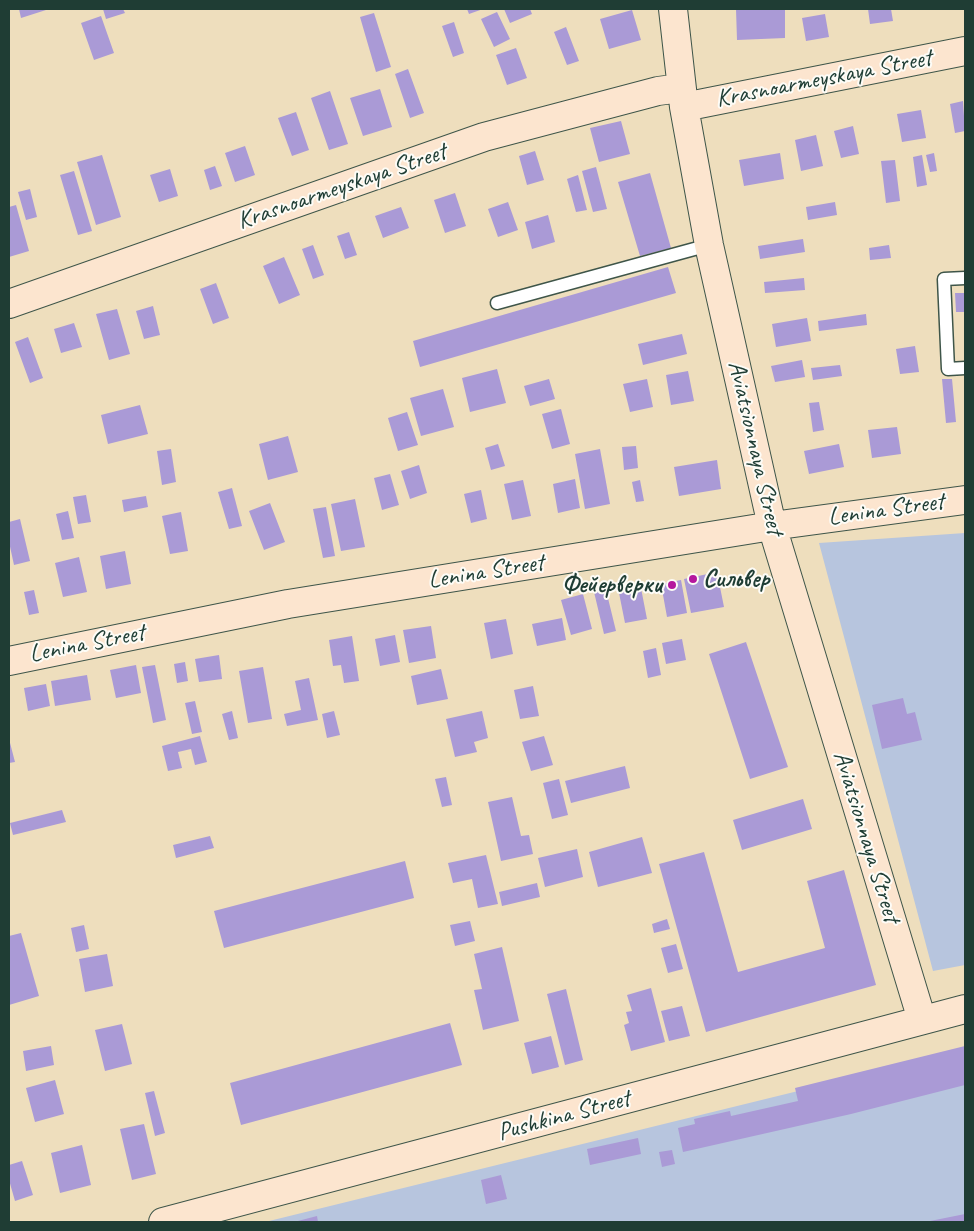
<!DOCTYPE html>
<meta charset="utf-8">
<style>
body{margin:0}
#map{position:relative;width:974px;height:1231px;overflow:hidden;background:#eedebd;font-family:Caveat,sans-serif}
canvas{display:block}
.frame{position:absolute;inset:0;border:10px solid #1f3d34;pointer-events:none}
</style>
<div id="map">
<canvas width="974" height="1231"></canvas>
<div class="frame"></div>
</div>
<script>
const c = document.querySelector('canvas').getContext('2d');
c.lineJoin = 'round';
function fill(path, color) { c.fillStyle = color; c.fill(path, 'evenodd'); }
function trace(path, color, width, dash) { c.strokeStyle = color; c.lineWidth = width; c.lineCap = dash ? 'butt' : 'round'; c.setLineDash(dash || []); c.stroke(path); }
function drawText(font, color, halo, rows, align = 'center') {
  c.font = font + ' Caveat,sans-serif'; c.lineWidth = 4; c.setLineDash([]); c.textBaseline = 'middle'; c.strokeStyle = halo; c.fillStyle = color; for (const [text, x, y, turn = 0] of rows) {
    c.save(); c.translate(x, y); c.rotate((+turn || 0) * Math.PI / 180); c.textAlign = isNaN(turn) ? turn : align; if (halo) c.strokeText(text, 0, 0); c.fillText(text, 0, 0); c.restore();
  }
}
fill(new Path2D(`
 M965 533V965L933 971 819 543Z
 M965 1050V1222H265Z`), '#b7c5de');
fill(new Path2D(`
 M19 9H45L46 10 21 18Z
 M103 9H123L125 13 106 19Z
 M467 9H483L469 14Z
 M504 9H530L532 14 510 23Z
 M736 9H785V38L737 40Z
 M868 9H891L893 21 870 24Z
 M632 10 641 40 609 49 600 19Z
 M497 12 510 39 494 47 481 19Z
 M374 13 391 67 376 72 360 17Z
 M825 14 829 37 806 41 802 18Z
 M101 16 114 53 94 60 81 23Z
 M454 22 464 53 453 57 442 26Z
 M566 27 579 61 567 65 554 32Z
 M516 48 527 78 507 85 496 55Z
 M408 69 424 113 410 118 395 74Z
 M380 89 392 127 363 136 350 98Z
 M330 91 348 144 329 150 311 98Z
 M963 101 965 131 955 133 950 104Z
 M921 110 926 138 902 142 897 114Z
 M296 112 309 150 292 156 278 118Z
 M621 121 630 154 599 162 590 128Z
 M853 126 859 154 841 158 834 131Z
 M816 135 823 166 801 171 795 140Z
 M245 146 255 175 235 182 225 153Z
 M535 151 544 180 527 185 519 156Z
 M780 153 784 179 744 186 739 160Z
 M934 153 937 171 930 172 926 155Z
 M102 155 121 217 96 225 77 162Z
 M922 155 927 185 917 187 913 157Z
 M895 160 900 201 886 203 881 161Z
 M215 166 222 186 210 190 204 170Z
 M596 167 607 209 593 212 582 171Z
 M170 169 178 196 159 202 150 175Z
 M74 171 92 231 78 235 60 175Z
 M650 173 671 248 640 256 618 182Z
 M578 175 587 210 576 212 567 179Z
 M30 189 37 217 26 220 18 192Z
 M455 193 466 226 445 233 434 200Z
 M508 202 518 230 498 237 488 209Z
 M835 202 837 215 808 220 806 207Z
 M16 205 29 251 9 257V207Z
 M401 207 409 228 383 238 375 216Z
 M548 215 555 242 532 249 525 222Z
 M349 232 357 255 345 259 337 236Z
 M803 239 805 252 760 259 758 246Z
 M313 245 324 275 313 279 302 249Z
 M889 245 891 258 870 260 869 248Z
 M284 257 300 295 279 304 263 266Z
 M668 267 676 293 420 367 413 341Z
 M804 278 805 290 765 293 764 282Z
 M216 283 229 318 213 324 200 289Z
 M955 293H965V312H956Z
 M153 306 160 335 144 339 136 311Z
 M117 309 130 354 109 360 96 314Z
 M866 314 867 325 819 331 818 321Z
 M807 318 811 341 776 347 772 324Z
 M74 323 82 347 61 353 54 329Z
 M682 334 687 354 643 365 638 344Z
 M28 337 43 378 30 383 15 342Z
 M915 346 919 372 900 374 896 349Z
 M802 360 805 377 775 382 771 366Z
 M840 365 842 376 813 380 811 368Z
 M497 369 506 403 470 412 462 378Z
 M688 371 694 401 671 405 666 375Z
 M549 379 555 399 530 406 524 386Z
 M647 379 653 407 630 412 623 384Z
 M942 379H952L956 422 946 423Z
 M443 389 454 427 421 436 410 398Z
 M819 402 824 430 813 432 809 403Z
 M140 405 148 434 108 444 101 415Z
 M561 409 570 444 552 449 542 414Z
 M407 412 418 445 398 451 388 418Z
 M897 427 901 454 872 458 868 430Z
 M288 436 298 472 268 480 259 444Z
 M498 444 505 466 491 470 485 448Z
 M839 444 844 467 809 474 804 451Z
 M636 446 638 468 624 470 622 447Z
 M171 449 176 482 162 485 157 451Z
 M600 449 610 504 585 509 575 454Z
 M717 460 721 489 679 496 674 467Z
 M419 465 427 493 410 499 401 471Z
 M390 474 399 505 382 510 374 478Z
 M575 479 580 508 558 513 553 484Z
 M523 480 531 516 512 520 504 484Z
 M640 480 644 501 636 502 632 482Z
 M232 488 242 526 229 529 218 492Z
 M481 490 487 519 471 523 464 494Z
 M86 495 91 522 78 524 73 497Z
 M146 496 148 507 124 512 122 500Z
 M355 499 365 547 341 551 331 504Z
 M270 503 285 542 264 550 249 511Z
 M326 507 335 556 323 558 313 509Z
 M68 511 74 538 62 540 56 514Z
 M181 512 188 551 170 554 162 516Z
 M20 519 30 561 14 565 9 542V522Z
 M125 551 131 584 106 589 100 556Z
 M79 557 87 592 63 597 55 563Z
 M717 572 724 607 691 613 684 579Z
 M681 580 687 613 667 617 661 584Z
 M640 583 647 619 625 623 618 588Z
 M34 590 39 613 29 615 24 592Z
 M606 590 616 631 604 634 594 592Z
 M583 594 592 629 571 635 561 600Z
 M562 618 566 640 537 646 532 624Z
 M506 619 513 654 491 659 484 623Z
 M431 626 436 658 409 663 403 630Z
 M395 635 400 662 380 666 375 639Z
 M352 636 359 681 344 683 341 665 333 666 329 640Z
 M682 639 686 660 666 664 662 643Z
 M746 642 788 767 750 779 709 654Z
 M656 648 661 675 648 678 643 651Z
 M219 655 222 679 199 682 195 659Z
 M185 662 188 681 177 683 174 664Z
 M136 665 141 693 116 698 110 670Z
 M155 665 166 720 153 723 142 667Z
 M263 667 272 719 248 723 239 671Z
 M441 669 448 699 417 705 411 676Z
 M87 675 91 700 55 706 51 681Z
 M309 678 318 720 287 726 284 714 301 710 295 681Z
 M46 684 50 706 28 711 24 688Z
 M533 686 539 716 520 719 514 690Z
 M903 698 907 714 915 712 922 740 882 749 872 705Z
 M195 701 202 732 192 734 185 703Z
 M232 711 238 738 229 740 222 714Z
 M334 711 340 735 327 738 322 714Z
 M482 711 488 738 474 742 477 752 455 757 446 719Z
 M200 736 207 762 195 765 191 749 178 752 182 768 168 771 162 746Z
 M544 736 553 765 531 771 522 742Z
 M9 739 15 762 9 763Z
 M625 766 630 788 571 803 565 781Z
 M446 777 452 805 442 807 435 779Z
 M559 779 568 815 552 819 543 783Z
 M512 797 521 836 529 835 533 854 501 861 488 802Z
 M803 799 812 829 742 850 733 820Z
 M62 810 66 822 13 835 10 823Z
 M210 836 214 848 176 858 173 845Z
 M642 837 652 873 598 887 589 852Z
 M577 849 583 877 545 887 538 858Z
 M704 852 738 972 825 948 807 881 844 870 876 985 706 1032 659 864Z
 M486 855 498 904 478 908 472 879 453 883 448 863Z
 M405 861 414 898 224 948 214 911Z
 M537 883 540 897 502 906 499 892Z
 M667 919 670 929 654 933 652 924Z
 M470 921 475 941 455 946 450 925Z
 M84 925 89 949 76 952 71 928Z
 M21 933 39 996 9 1005V936Z
 M676 944 683 969 668 973 661 948Z
 M502 947 519 1021 483 1030 474 990 482 989 474 954Z
 M107 954 113 986 85 992 79 959Z
 M651 988 665 1042 631 1051 624 1025 629 1023 626 1012 632 1011 627 995Z
 M566 989 583 1060 565 1065 547 994Z
 M682 1006 690 1036 669 1041 661 1011Z
 M450 1023 462 1065 241 1125 230 1083Z
 M122 1024 132 1064 105 1071 95 1030Z
 M551 1036 559 1067 532 1074 524 1043Z
 M51 1046 54 1065 26 1071 23 1051Z
 M965 1046V1085L851 1114 683 1152 678 1128 695 1124 694 1119 730 1111 731 1116 798 1101 795 1088Z
 M55 1080 64 1114 35 1122 26 1088Z
 M154 1091 165 1133 155 1136 145 1093Z
 M144 1124 156 1174 132 1180 120 1129Z
 M638 1138 641 1154 590 1165 587 1149Z
 M82 1145 91 1185 60 1193 51 1153Z
 M672 1150 675 1164 662 1167 659 1152Z
 M22 1161 33 1195 15 1201 9 1180V1165Z
 M501 1175 507 1199 486 1204 481 1180Z
 M965 1214V1222H930V1221Z
 M317 1216 318 1222H294Z`), '#aa9ad6');
const lane = new Path2D(`
 M965 278 944 279 948 369 965 368
 M497 303 709 245`);
const secondary = new Path2D(`
 M673 9 684 107 709 245 772 526 922 1020
 M684 107 965 51
 M9 304 484 137 658 91 681 88
 M9 661 288 604 772 526 965 500
 M163 1222 965 1009`);
trace(lane, '#3e5549', 15);
trace(secondary, '#3e5549', 30);
trace(lane, '#fff', 12);
trace(secondary, '#fce5cf', 28);
for (const [x, y, r, color] of [
 [693,579,5,"#b5179e"],
 [672,585,5,"#b5179e"]
]) { const dot = new Path2D(); dot.arc(x, y, r, 0, 2 * Math.PI); c.fillStyle = color; c.fill(dot); trace(dot, '#fdfcf7', 2); }
drawText('25px', '#1f3d34', '#fdfcf7', [
 ["Krasnoarmeyskaya Street",824,79,-11],
 ["Krasnoarmeyskaya Street",342,187,-19],
 ["Aviatsionnaya Street",755,448,77],
 ["Lenina Street",886,510,-8],
 ["Lenina Street",486,572,-9],
 ["Lenina Street",87,644,-11],
 ["Aviatsionnaya Street",866,837,73],
 ["Pushkina Street",564,1116,-15]
]);
drawText('bold 25px', '#1f3d34', '#fdfcf7', [
 ["Сильвер",703,579],
 ["Фейерверки",662,585,"right"]
], 'left');
</script>
